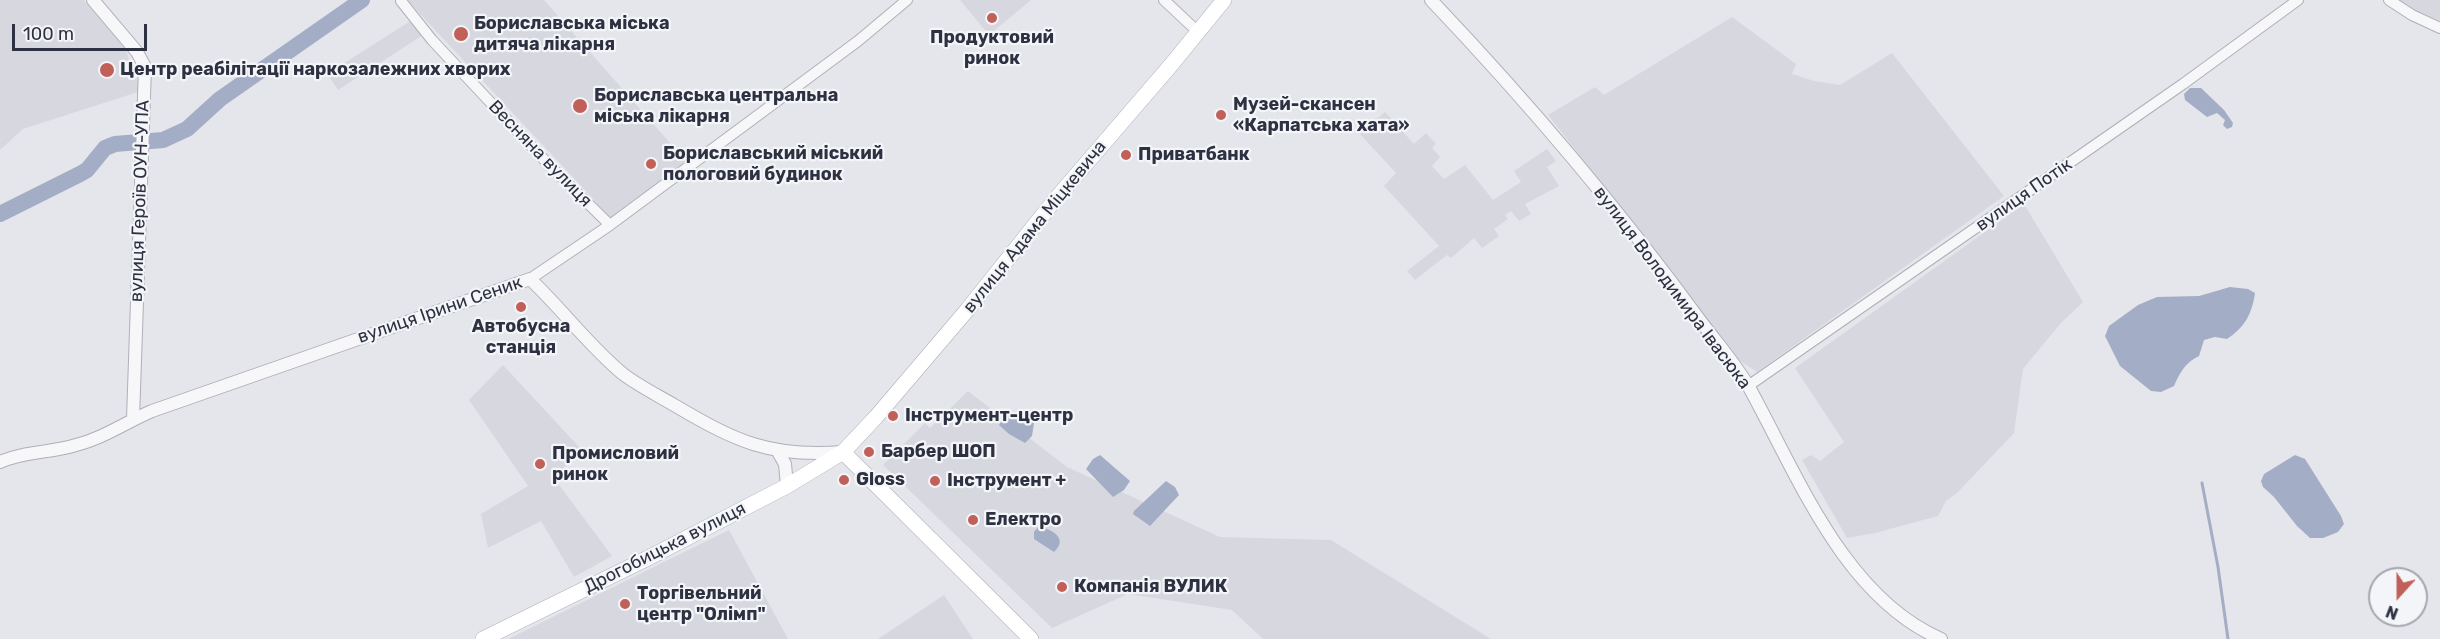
<!DOCTYPE html>
<meta charset="utf-8">
<style>
body{margin:0}
#map{position:relative;width:2440px;height:639px;overflow:hidden;background:#e5e6eb;font-family:Rubik,sans-serif}
canvas{display:block}
.north{position:absolute;left:2368px;top:567px;width:60px;height:60px;box-sizing:border-box;background:#f4f5f8;border:2px solid #a5a7af;border-radius:50%;rotate:201deg;font-size:16px;font-weight:700;line-height:24px;text-align:center;color:#2e3141}
.north::after{content:'';display:block;margin:auto;width:21px;height:27px;background:#c06059;clip-path:polygon(50% 0,100% 100%,50% 72%,0 100%)}
.scale{position:absolute;left:12px;top:24px;width:135px;height:27px;box-sizing:border-box;border:3px solid #2e3141;border-top:0;padding-left:8px;font-size:18px;line-height:21px;white-space:nowrap;color:#2e3141;-webkit-text-stroke:4px #f4f5f8;paint-order:stroke}
</style>
<div id="map">
<canvas width="2440" height="639"></canvas>
<div class="north">N</div>
<div class="scale">100 m</div>
</div>
<script>
const c = document.querySelector('canvas').getContext('2d');
c.lineJoin = 'round';
function fill(path, color) { c.fillStyle = color; c.fill(path, 'evenodd'); }
function trace(path, color, width, dash) { c.strokeStyle = color; c.lineWidth = width; c.lineCap = dash ? 'butt' : 'round'; c.setLineDash(dash || []); c.stroke(path); }
function drawText(font, color, halo, rows, align = 'center') {
  c.font = font + ' Rubik,sans-serif'; c.lineWidth = 4.5; c.setLineDash([]); c.textBaseline = 'middle'; c.strokeStyle = halo; c.fillStyle = color; for (const [text, x, y, turn = 0] of rows) {
    c.save(); c.translate(x, y); c.rotate((+turn || 0) * Math.PI / 180); c.textAlign = isNaN(turn) ? turn : align; if (halo) c.strokeText(text, 0, 0); c.fillText(text, 0, 0); c.restore();
  }
}
fill(new Path2D(`
 M0 0H84L123 43 141 91 23 129 0 150Z
 M407 0H544L686 161 612 219Z
 M960 0H1031L989 35Z
 M2393 0H2440V21L2438 22Z
 M1732 17 1796 64 1792 74 1814 81 1840 85 1892 53 2004 196 1757 372 1732 356 1616 202 1548 115 1595 87 1604 95Z
 M412 20 423 35 338 90 327 74Z
 M1385 112 1414 144 1426 133 1436 144 1432 148 1440 157 1432 166 1444 179 1465 165 1493 200 1521 182 1514 171 1547 149 1556 161 1547 167 1559 186 1525 204 1531 214 1519 221 1511 211 1505 215 1508 219 1494 229 1499 236 1482 248 1474 238 1451 258 1447 255 1415 280 1407 271 1439 246 1384 186 1396 173 1359 133Z
 M2024 204 2083 302 2060 324 2023 369 2014 433 1957 493 1946 501 1938 516 1875 533 1847 538 1802 460 1811 455 1820 461 1844 442 1795 368Z
 M503 365 581 449 554 478 612 556 574 577 541 521 488 548 481 514 528 486 469 400Z
 M968 391 1067 467 1220 537 1331 540 1491 639H1263L1232 610 1128 594 1052 628 883 465 925 423 930 428Z
 M729 530 788 639H508L676 556Z
 M944 595 973 639H878Z`), '#d7d8df');
fill(new Path2D(`
 M2190 88H2201L2224 110 2233 123 2232 127 2227 129 2223 125 2225 120 2217 113 2207 117 2185 100 2184 94Z
 M2230 287 2248 289 2255 293C2252 314 2245 327 2227 339L2215 337 2204 340 2199 356C2186 362 2180 372 2174 386L2161 392 2151 391 2120 366 2105 336 2109 326 2138 305 2157 297 2199 296Z
 M1020 414 1028 415 1034 423 1032 436 1025 443 1009 434 999 425 1006 415 1014 418Z
 M1100 455 1130 481 1124 490 1113 497 1086 469 1093 459Z
 M2295 455 2305 459 2341 516 2344 524 2338 532 2323 538H2310L2297 526 2274 497 2263 487 2261 481 2264 474Z
 M1166 481 1175 487 1179 495 1150 526 1133 514 1134 511Z
 M1039 526C1052 530 1069 538 1054 552L1034 539V532Z`), '#a4adc6');
trace(new Path2D(`
 M2202 483 2218 567 2228 639`), '#a4adc6', 3);
trace(new Path2D(`
 M0 214 80 174 87 170 105 148 115 144 163 140 187 129 220 99 362 0`), '#a4adc6', 16);
const minor = new Path2D(`
 M1164 0 1198 32
 M2389 0 2412 15 2440 28
 M401 1 432 40 551 167 610 225
 M530 279 610 225 858 41 907 0
 M1748 386 2183 84 2298 0`);
const tertiary = new Path2D(`
 M93 0 137 52 145 67 133 419
 M1431 0C1527 101 1617 207 1699 319 1716 342 1736 364 1750 389 1798 476 1844 597 1941 639
 M777 450 785 464 787 486
 M0 462C25 451 51 453 76 445 104 438 126 422 152 411L530 279C562 309 589 346 623 374 639 386 657 395 674 405 735 441 770 458 843 452`);
const secondary = new Path2D(`
 M843 452 1031 639
 M483 639 648 558 787 486 843 452 876 417 968 309 1054 201 1171 65 1224 0`);
trace(minor, '#aeb0b8', 12);
trace(tertiary, '#aeb0b8', 14);
trace(secondary, '#aeb0b8', 16);
trace(minor, '#f7f7f9', 10);
trace(tertiary, '#f7f7f9', 12);
trace(secondary, '#fff', 15);
for (const [x, y, r, color] of [
 [992,18,6,"#c06059"],
 [461,34,8,"#c06059"],
 [107,70,8,"#c06059"],
 [580,106,8,"#c06059"],
 [1221,115,6,"#c06059"],
 [1126,155,6,"#c06059"],
 [651,164,6,"#c06059"],
 [521,307,6,"#c06059"],
 [893,416,6,"#c06059"],
 [869,452,6,"#c06059"],
 [540,464,6,"#c06059"],
 [844,480,6,"#c06059"],
 [935,481,6,"#c06059"],
 [973,520,6,"#c06059"],
 [1062,587,6,"#c06059"],
 [625,604,6,"#c06059"]
]) { const dot = new Path2D(); dot.arc(x, y, r, 0, 2 * Math.PI); c.fillStyle = color; c.fill(dot); trace(dot, '#f4f5f8', 2); }
drawText('bold 18px', '#2e3141', '#f4f5f8', [
 ["Бориславська міська",474,24],
 ["дитяча лікарня",474,45],
 ["Продуктовий",992,38,"center"],
 ["ринок",992,59,"center"],
 ["Центр реабілітації наркозалежних хворих",120,70],
 ["Бориславська центральна",594,96],
 ["міська лікарня",594,117],
 ["Музей-скансен",1233,105],
 ["«Карпатська хата»",1233,126],
 ["Бориславський міський",663,154],
 ["пологовий будинок",663,175],
 ["Приватбанк",1138,155],
 ["Автобусна",521,327,"center"],
 ["станція",521,348,"center"],
 ["Інструмент-центр",905,416],
 ["Барбер ШОП",881,452],
 ["Промисловий",552,454],
 ["ринок",552,475],
 ["Gloss",856,480],
 ["Інструмент +",947,481],
 ["Електро",985,520],
 ["Компанія ВУЛИК",1074,587],
 ["Торгівельний",637,594],
 ["центр \"Олімп\"",637,615]
], 'left');
drawText('18px', '#2e3141', '#f4f5f8', [
 ["Весняна вулиця",540,154,46],
 ["вулиця Потік",2024,195,-35],
 ["вулиця Героїв ОУН-УПА",140,201,-88],
 ["вулиця Адама Міцкевича",1035,227,-51],
 ["вулиця Володимира Івасюка",1672,288,53],
 ["вулиця Ірини Сеник",440,310,-19],
 ["Дрогобицька вулиця",665,548,-27]
]);
</script>
